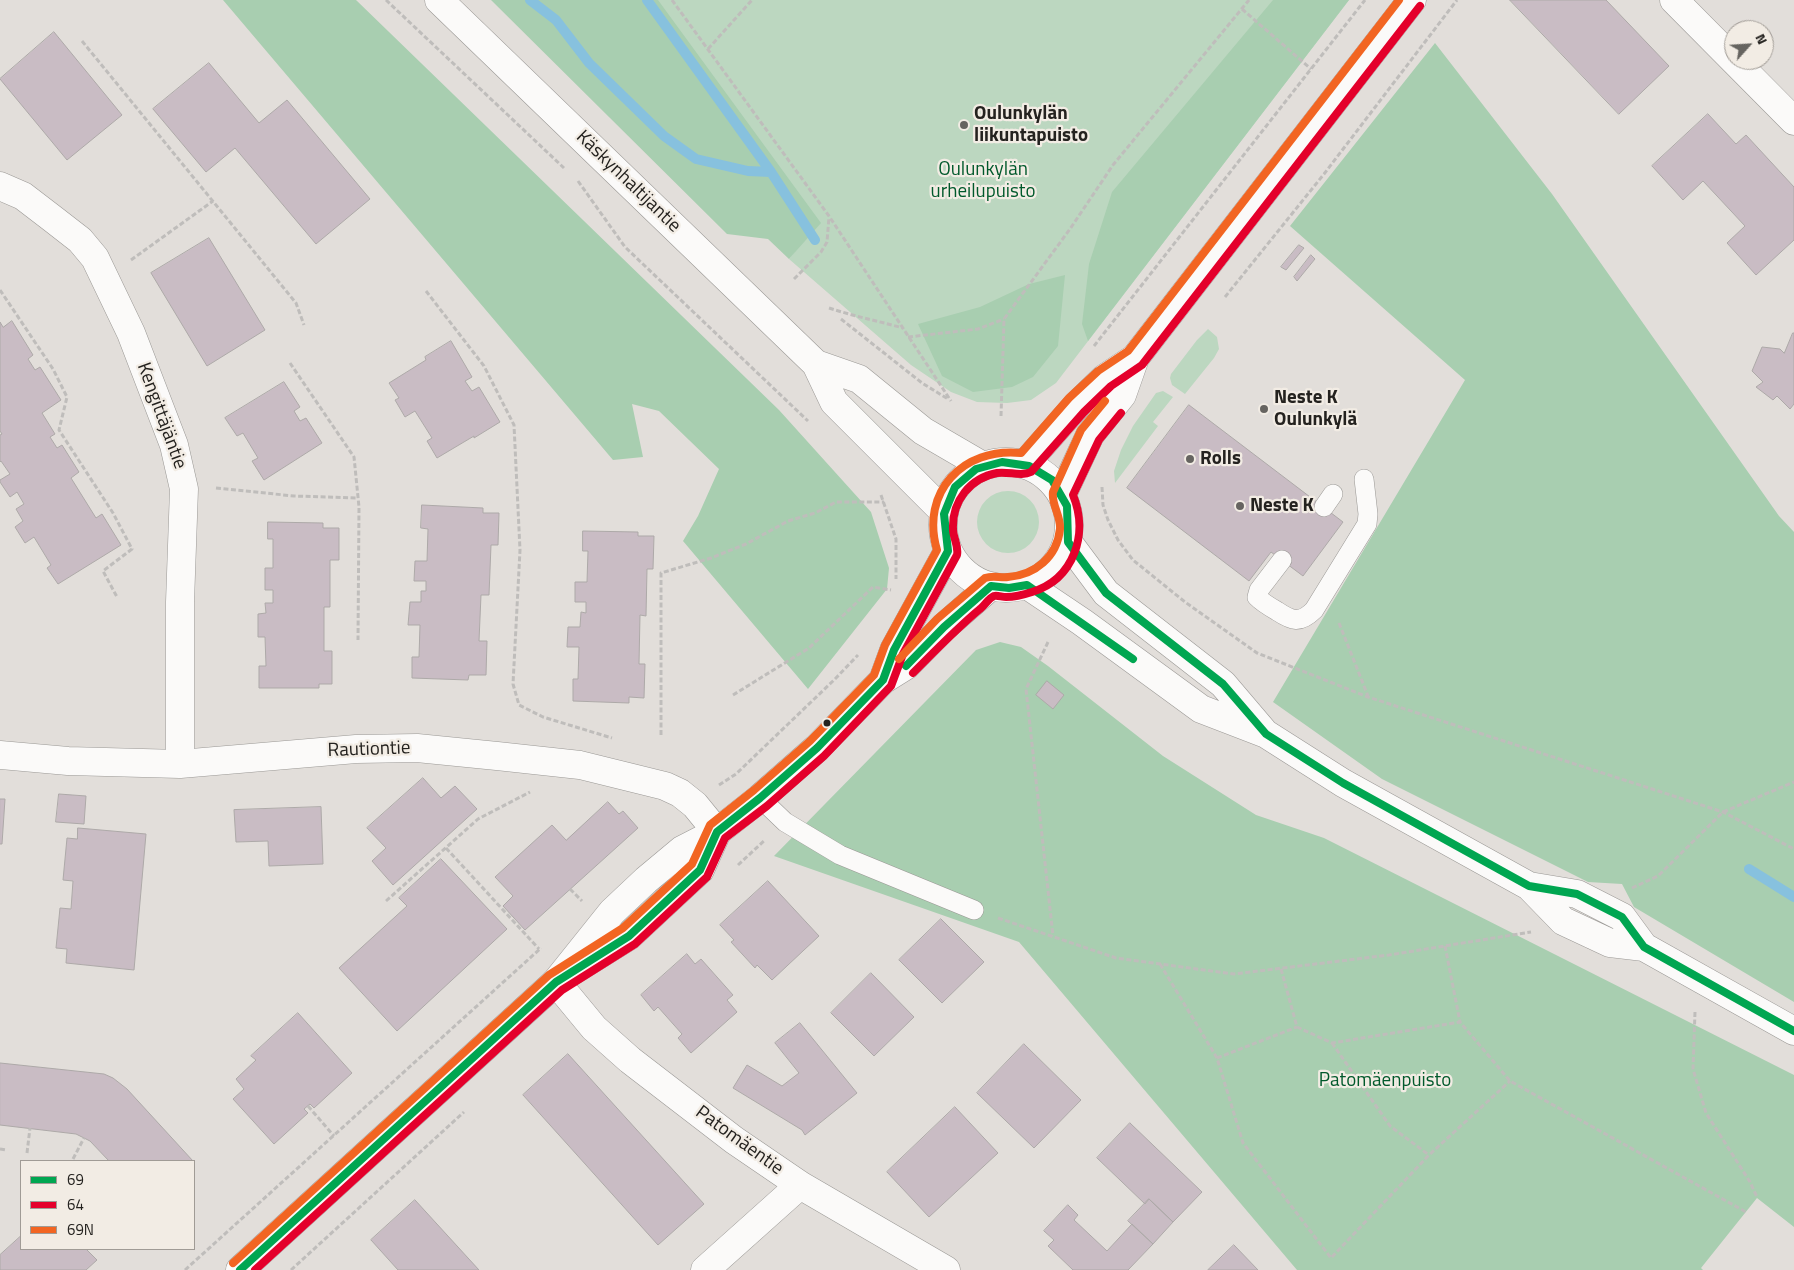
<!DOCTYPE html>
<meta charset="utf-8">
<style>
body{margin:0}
#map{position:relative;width:1794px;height:1270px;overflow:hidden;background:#e2deda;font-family:"Titillium Web",sans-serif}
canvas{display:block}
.legend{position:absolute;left:20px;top:1160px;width:175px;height:90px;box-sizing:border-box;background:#f2ece4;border:1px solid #a09b95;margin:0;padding:6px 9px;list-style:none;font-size:15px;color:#24221f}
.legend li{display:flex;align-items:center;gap:10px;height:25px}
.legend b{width:25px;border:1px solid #a09b95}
.north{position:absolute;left:1724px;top:20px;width:50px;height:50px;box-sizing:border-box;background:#f2ece4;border:1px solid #a09b95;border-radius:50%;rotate:64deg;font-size:14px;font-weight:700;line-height:20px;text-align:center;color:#24221f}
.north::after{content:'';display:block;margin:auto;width:18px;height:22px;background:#666460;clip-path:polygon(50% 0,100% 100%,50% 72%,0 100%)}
</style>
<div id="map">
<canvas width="1794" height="1270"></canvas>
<ul class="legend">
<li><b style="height:6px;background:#00a651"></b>69</li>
<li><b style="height:6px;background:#e4002b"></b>64</li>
<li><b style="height:6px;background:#f26522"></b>69N</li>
</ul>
<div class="north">N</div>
</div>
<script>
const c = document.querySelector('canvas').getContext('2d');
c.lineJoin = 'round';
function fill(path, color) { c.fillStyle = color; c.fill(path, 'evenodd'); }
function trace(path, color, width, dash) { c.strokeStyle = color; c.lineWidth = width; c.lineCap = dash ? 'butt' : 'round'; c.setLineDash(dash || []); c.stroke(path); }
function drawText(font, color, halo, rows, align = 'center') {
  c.font = font + ' "Titillium Web",sans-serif'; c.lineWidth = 4.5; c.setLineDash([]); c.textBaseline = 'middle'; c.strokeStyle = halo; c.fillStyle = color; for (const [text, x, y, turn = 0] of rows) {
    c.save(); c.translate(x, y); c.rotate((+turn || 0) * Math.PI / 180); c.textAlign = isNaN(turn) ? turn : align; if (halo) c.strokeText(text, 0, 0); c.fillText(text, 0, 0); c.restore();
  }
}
fill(new Path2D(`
 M550 0H1349L1056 383 1031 400 1007 403 977 402 951 392 911 365 789 259 797 249Z
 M1208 329 1217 337 1219 349 1214 358 1185 394 1172 385 1170 378 1171 374 1197 340Z
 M1163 391 1173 397 1153 422 1158 426 1115 483 1114 471 1121 450 1133 426 1156 393Z
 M977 522a31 31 0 1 1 62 0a31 31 0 1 1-62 0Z`), '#bcd7c0');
fill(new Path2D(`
 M223 0H356L779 410 871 512 889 568 887 589 808 689 683 541 698 516 719 469 659 411 632 404 643 457 613 460Z
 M491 0H658L821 223 789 259 768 239 727 234Z
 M1273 0H1349L1088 341 1082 324 1089 264 1112 192Z
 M1435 43 1552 194 1779 516 1794 532V1002L1634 907 1622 884 1588 882 1382 779 1273 702 1465 380 1290 226Z
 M1065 275 1058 346 1033 377 1012 387 973 392 942 376 918 324 980 307 1029 284Z
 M1000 642 1021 647 1048 666 1163 756 1256 815 1324 838 1794 1075V1227L1757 1198 1701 1268 1703 1270H1297L1019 942 774 856 976 650Z`), '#a8ceb0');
trace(new Path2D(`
 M530 0 556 20 589 63 664 136 696 159 748 171 771 172
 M647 0 771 172 815 240
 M1749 869 1794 897`), '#87c1de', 10);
const building = new Path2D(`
 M1510 0H1606L1669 66 1619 114Z
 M54 32 122 115 67 160 0 79Z
 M209 63 259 123 287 100 370 199 316 244 235 148 206 172 153 109Z
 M1708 114 1736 144 1746 135 1794 187V240L1756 275 1727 243 1745 226 1703 181 1683 200 1652 166Z
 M209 238 265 330 207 366 151 273Z
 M1299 245 1304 248 1286 270 1281 267Z
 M1311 255 1315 259 1297 281 1294 277Z
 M12 321 33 355 28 359 35 370 40 367 61 400 42 413 55 434 50 437 57 448 62 445 79 472 71 478 96 518 102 514 121 545 58 584 47 568 51 565 34 537 25 543 15 527 23 521 16 509 24 504 17 492 10 497 0 482V480L10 474 1 461 0 462V435L2 434 0 431V322L3 327Z
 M1793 333H1794V404L1790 409 1777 396 1773 400 1756 387 1763 382 1752 371 1762 347 1780 349 1784 353Z
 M451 341 472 377 465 381 472 391 479 387 500 422 474 438V436L437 458 427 441 432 438 415 411 405 417 395 400 399 398 389 383 426 360 425 357Z
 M284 382 300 407 294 411 300 421 306 418 322 443 264 480 252 461 258 458 243 433 237 436 225 418Z
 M1189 405 1343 522 1303 576 1271 552 1249 581 1127 488Z
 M422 505 483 508V513H499L498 545H491L489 595H481L479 641H487L486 675H469L468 680 412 678V657H419L420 625H408L410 602H421V591H426V581H414L415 561H427L428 529 421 528Z
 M268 522 323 523V528H339V560H330V607H324V651H332V684H319V688H259V666H266L265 637H258V614L266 613 265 603H273V590H265V568H273V539H268Z
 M583 531 638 532V536H654L653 569H647L646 616 640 615 639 664H645L644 698 629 697V703L573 701V679H578L579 647H567L568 627H580L581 612 586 613V602H575V582H587L588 551H583Z
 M1047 681 1064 695 1053 709 1036 695Z
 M423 778 441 798 455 786 477 809 393 885 372 861 386 848 367 828Z
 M59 794 86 796 84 824 56 822Z
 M0 799H5L2 844H0Z
 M608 802 619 814 623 811 638 828 525 930 503 906 513 896 495 877 552 825 566 840Z
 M321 807 323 864 269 866 268 841 236 842 234 810Z
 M78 828 146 834 134 970 66 963 67 949 56 948 60 908 71 909 73 881 63 880 67 838 77 839Z
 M441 859 507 929 397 1031 339 968 407 906 399 898Z
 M768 881 819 936 772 980 757 965 755 968 731 942 734 940 720 925Z
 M941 919 984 962 942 1003 899 960Z
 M687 954 695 964 701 959 733 995 727 1000 737 1012 691 1053 678 1038 682 1034 658 1007 654 1011 641 995Z
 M871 973 914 1017 874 1056 831 1013Z
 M298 1013 352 1073 314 1108 310 1104 304 1109 308 1113 274 1144 233 1099 244 1089 236 1079 256 1060 251 1056Z
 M800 1023 857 1093 805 1135 802 1130 733 1088 747 1065 782 1086 799 1073 775 1043Z
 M1024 1044 1081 1100 1034 1148 977 1093Z
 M568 1054 704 1204 658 1245 523 1095Z
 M0 1063 104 1074 113 1078 127 1089 193 1161H109L90 1141 76 1134 0 1125Z
 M955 1107 998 1153 929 1217 887 1172Z
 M1130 1123 1202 1192 1173 1222 1149 1199 1145 1204 1097 1158Z
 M1149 1199 1173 1222 1153 1244 1128 1221Z
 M415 1200 479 1270H398L371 1240Z
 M1068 1205 1078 1215 1074 1220 1107 1251 1132 1224 1153 1244 1128 1270H1073L1048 1246 1054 1240 1044 1231Z
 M21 1236V1249H86L97 1260 86 1270H0V1255Z
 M1234 1245 1258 1270H1208Z`);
fill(building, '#c9bcc4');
trace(building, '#ada9a8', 1);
const lane = new Path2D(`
 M1324 507 1333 494
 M1282 560 1259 590 1257 597C1263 603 1270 607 1277 611 1292 621 1300 624 1314 610L1367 524 1368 514 1364 479
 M760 798 785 822 840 855 974 910`);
const street = new Path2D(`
 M1674 0 1794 121
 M0 186 23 196 53 219 80 240 95 258 131 333 174 445 184 489 180 602V764
 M0 755 68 761 180 764 356 749 417 748 497 756 580 765 665 786 680 793 695 805 717 832
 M556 982 594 1028 630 1060 734 1140 800 1185 946 1270
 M705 1270 800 1185`);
const secondary = new Path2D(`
 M439 0 816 364 834 402 944 512
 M816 364 859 379 923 431 983 466
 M943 525a63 63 0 1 1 126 0a63 63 0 1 1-126 0Z
 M1025 464 1077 405 1105 378 1135 358
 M1062 495 1090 435 1122 395 1135 358 1412 0
 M1068 542 1106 593 1223 684 1263 731
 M1027 585 1082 622 1201 709 1266 734 1343 783 1529 886 1563 921 1610 943 1644 947
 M883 680 894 650 948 551
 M1529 886 1577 894 1622 917 1644 947 1794 1031
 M574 970 629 936 700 870 717 832
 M240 1270 556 982 612 912 646 880 682 850 717 832 760 798 817 748 883 680 907 665 944 627 991 586`);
trace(lane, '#9a9895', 20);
trace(street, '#9a9895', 29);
trace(secondary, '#9a9895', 29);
trace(new Path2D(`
 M386 0 564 168
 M672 0 829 216 951 401
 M1242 9 1311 69
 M82 41 296 303 304 325
 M708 49 752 0
 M578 181 625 247 808 421
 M131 260 213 201
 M794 279 821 252 827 242 829 217
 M0 290 53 369 67 397 59 430 113 513 132 549 103 571 117 597
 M426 291 484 366 514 425 520 550 513 684 519 705 543 717 612 738
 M1225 297 1324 174 1457 0
 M829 308C853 316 878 321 903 328
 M841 319 922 383 948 399
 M908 337 978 329 1004 319
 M1094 346 1365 0
 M290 363 354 457 359 507 358 640
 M1001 416 1004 319 1070 229 1113 165 1249 0
 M1102 487 1103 505 1108 520 1118 540 1133 560 1185 602 1257 653 1368 697 1723 812 1794 849
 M216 488 294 496 357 498
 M881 495 896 539V579
 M1339 623 1368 696
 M1048 642 1026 689 1053 936
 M733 695 809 648 873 587 891 590
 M661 735V573L711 558 746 544 788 521 815 513 836 502H884
 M719 785 736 774 834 680 858 655
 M446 848 539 949
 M738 865 765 840
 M1632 888 1658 876 1723 812 1794 782
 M570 889 582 901
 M386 901 478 819 530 792
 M998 918 1116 958 1234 974 1389 955 1531 932
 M1445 946 1460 1022
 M1160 964 1217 1058 1243 1143 1331 1258 1429 1155 1510 1081
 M1281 969 1297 1027 1332 1043 1460 1022 1510 1081 1746 1212
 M1695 1012 1693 1069 1706 1113 1750 1182 1757 1197
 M1332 1043 1390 1126 1429 1155
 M1217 1058 1297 1027
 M308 1106 334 1136
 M0 1149 6 1150
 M27 1153 30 1128
 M73 1159 84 1138
 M185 1270 541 948
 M291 1270 464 1112`), '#bfbdbb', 3, [5, 2.5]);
trace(lane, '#fbfaf9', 19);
trace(street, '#fbfaf9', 28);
trace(secondary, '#fbfaf9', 28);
trace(new Path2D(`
 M906 666 944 627 991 586 1009 588 1027 585 1133 659
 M240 1270 556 982 629 936 700 870 717 832 760 798 817 748 883 680 894 650 948 551 944 514 955 487 976 469 1002 462 1029 466 1052 480 1067 506 1068 542 1106 593 1223 684 1266 734 1343 783 1529 886 1577 894 1622 917 1644 947 1794 1031`), '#00a651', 8);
trace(new Path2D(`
 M913 673C935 651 956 629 980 609 984 606 989 598 994 596 997 595 1002 597 1006 597 1015 597 1023 595 1032 592 1074 579 1089 534 1073 495L1099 440 1121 413
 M255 1270 562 990 635 944 707 877 725 838 767 806 824 756 891 686 903 654 957 555C959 546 953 538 953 529 952 501 970 478 997 473 1008 471 1021 477 1031 472L1084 412 1111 386 1142 365 1420 6`), '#e4002b', 8);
trace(new Path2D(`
 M899 659 937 619 985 578C993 575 1000 578 1008 577 1035 575 1057 557 1060 529 1061 516 1051 504 1053 492L1081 430 1105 401
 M233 1263 549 975 623 928 692 864 710 825 754 790 810 741 874 675 885 645 937 550C920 492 963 447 1021 453L1069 398 1098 371 1128 351 1399 0`), '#f26522', 8);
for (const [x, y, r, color] of [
 [964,125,5,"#666460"],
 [1264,409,5,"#666460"],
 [1190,459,5,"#666460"],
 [1240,506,5,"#666460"],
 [827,723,4.5,"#24221f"]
]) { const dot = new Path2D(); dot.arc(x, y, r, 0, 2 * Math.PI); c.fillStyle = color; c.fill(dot); trace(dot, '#f2ece4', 2); }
drawText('bold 19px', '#24221f', '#f2ece4', [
 ["Oulunkylän",974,114],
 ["liikuntapuisto",974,136],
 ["Neste K",1274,398],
 ["Oulunkylä",1274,420],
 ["Rolls",1200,459],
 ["Neste K",1250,506]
], 'left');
drawText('19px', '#00592b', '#f2ece4', [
 ["Oulunkylän",983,170],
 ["urheilupuisto",983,192],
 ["Patomäenpuisto",1385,1081]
]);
drawText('19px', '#24221f', '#f2ece4', [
 ["Käskynhaltijantie",628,182,44],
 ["Kengittäjäntie",161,416,70],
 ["Rautiontie",369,750,-2],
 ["Patomäentie",739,1141,36]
]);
</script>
